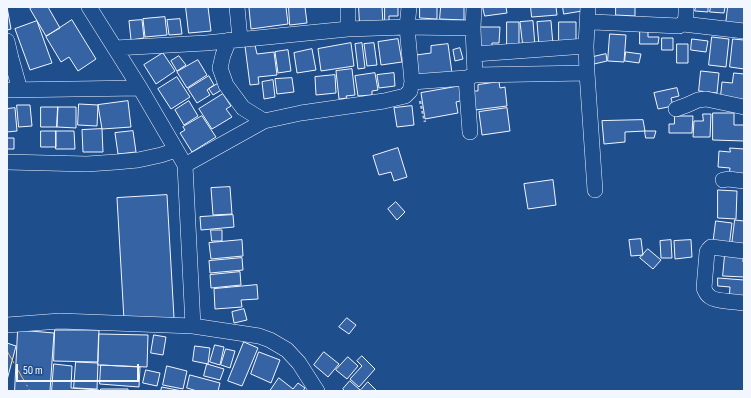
<!DOCTYPE html>
<style>
body{margin:0}
#map{position:relative;width:751px;height:398px;overflow:hidden;background:#1f4e8c;font-family:"Sofia Sans Condensed",sans-serif}
canvas{display:block}
.frame{position:absolute;inset:0;border:8px solid #f2f6ff;pointer-events:none}
.scale{position:absolute;left:16px;top:364px;width:123px;height:18px;box-sizing:border-box;border:2px solid #f2f6ff;border-top:0;padding-left:5px;font-size:12px;line-height:14px;white-space:nowrap;color:#f2f6ff;-webkit-text-stroke:3px #1f4e8c;paint-order:stroke}
</style>
<div id="map">
<canvas width="751" height="398"></canvas>
<div class="frame"></div>
<div class="scale">50 m</div>
</div>
<script>
const c = document.querySelector('canvas').getContext('2d');
c.lineJoin = 'round';
function fill(path, color) { c.fillStyle = color; c.fill(path, 'evenodd'); }
function trace(path, color, width, dash) { c.strokeStyle = color; c.lineWidth = width; c.lineCap = dash ? 'butt' : 'round'; c.setLineDash(dash || []); c.stroke(path); }
const building = new Path2D(`
 M7 7 11 29 7 30Z
 M33 7H48L60 28 46 36 30 9Z
 M186 7H208L211 31 189 33Z
 M256 7H286L288 24 251 29 249 8Z
 M289 7H305L307 23 290 25Z
 M359 7H382L383 24 360 25Z
 M385 7H398V16H389V21H385Z
 M420 7H437V19L420 18Z
 M441 7H464V20L440 19Z
 M483 7H506L507 13 485 16Z
 M531 7H556L557 15 532 17Z
 M563 7H581L582 11 564 14Z
 M616 7H635V16L616 15Z
 M696 7H708V12L695 11Z
 M711 7H725L724 13 710 12Z
 M728 7H744V26L726 24Z
 M165 17 167 35 145 37 143 19Z
 M180 19 182 34 169 35 167 20Z
 M72 20 96 59 78 71 69 57 61 62 46 37Z
 M142 20 144 38 131 40 129 21Z
 M37 21 52 63 30 70 15 29Z
 M533 21 535 46 523 48 520 22Z
 M551 21 553 45 539 46 537 22Z
 M507 22H519V47H507Z
 M559 22H576V41L559 45Z
 M476 27H500L499 43H492V50H481Z
 M640 27H648V37H659L658 44H640Z
 M610 34 626 35 624 62 608 61Z
 M712 37 729 39 726 67 709 65Z
 M662 38H673V50H662Z
 M398 39 402 62 381 65 378 42Z
 M692 39 708 41 706 52 691 50Z
 M733 39 744 40V69L730 67Z
 M351 43 354 66 321 71 318 49Z
 M362 43 365 68 358 69 355 44Z
 M374 43 377 65 367 66 364 44Z
 M448 44 452 73 419 77 416 55 431 53V46Z
 M677 44H688V63H677Z
 M255 45 257 54 274 52 277 75 258 77 259 84 250 85 245 46Z
 M460 48 463 59 455 61 453 50Z
 M312 49 316 70 297 73 294 53Z
 M288 50 291 71 278 73 275 52Z
 M626 52 641 54 639 63 625 61Z
 M163 53 175 71 156 84 144 65Z
 M606 54 607 61 594 64 593 57Z
 M179 56 186 65 177 71 171 61Z
 M198 60 207 75 187 88 177 72Z
 M352 69 355 95 346 96 347 98 339 99 336 71Z
 M701 71 719 73 717 93 699 91Z
 M375 73 378 90 372 91V95L358 96 355 76Z
 M394 73 395 86 379 88 377 75Z
 M734 73 744 74V100L720 101 722 82 732 83Z
 M335 75 336 93 316 95 315 77Z
 M209 76 214 85 207 90 210 95 197 103 188 89Z
 M177 77 190 97 171 109 158 89Z
 M292 78 294 92 277 94 275 79Z
 M273 80 275 97 264 99 262 82Z
 M499 82 500 88 505 87 507 106 475 110 473 91H478V85Z
 M219 83 223 89 213 95 209 89Z
 M461 86 464 100 456 102 458 113 425 119 421 93Z
 M677 88 679 96 671 98 673 106 658 109 654 93Z
 M223 94 231 106 226 109 232 117 212 129 199 109Z
 M128 101 131 127 102 129 98 105Z
 M189 101 198 116 184 125 175 110Z
 M79 104 98 105 97 126 78 125Z
 M17 105H30L32 126 19 127Z
 M412 106 414 125 397 127 394 108Z
 M41 107H58L57 127H41Z
 M58 107H76V128L57 127Z
 M15 108 17 131 7 132V109Z
 M507 108 510 131 482 135 479 112Z
 M713 113H734V125H744V141L713 140Z
 M703 114H711L710 137H693L694 121H703Z
 M202 116 216 137 192 152 180 133 185 130 183 127Z
 M675 116H693L692 133H669V124H674Z
 M643 120 645 131 625 132V142L604 144 602 121Z
 M102 129 103 152H83L82 130Z
 M41 131H56V147H41Z
 M56 131H74L75 149H56Z
 M133 131 136 152 118 154 115 133Z
 M645 131H656L654 138H646Z
 M7 138H14V149H7Z
 M398 148 407 177 394 181 391 172 379 175 373 156Z
 M730 148 744 149V177L729 176 730 168 718 167 719 151 730 152Z
 M553 180 556 205 528 209 524 184Z
 M230 187 232 214 213 215 211 188Z
 M718 190 737 191 736 219 718 218Z
 M167 195 174 318 124 320 117 198Z
 M396 202 405 212 397 220 388 209Z
 M233 215 234 227 201 230 200 217Z
 M735 220 744 221V246L732 245Z
 M716 221 732 223 729 247 713 245Z
 M211 230H222V241H212Z
 M641 239 643 255 631 256 629 240Z
 M242 240 243 256 211 259 209 243Z
 M671 240 672 258H661L660 241Z
 M691 240 692 257 675 259 674 241Z
 M648 249 661 260 653 269 640 258Z
 M725 255 743 256V262H744V277L723 276Z
 M242 258 243 270 210 273 209 261Z
 M240 272 241 285 211 288 210 275Z
 M718 278 744 280V299L729 300 730 287 718 286Z
 M257 285 258 299 241 300 242 307 215 309 214 289Z
 M244 309 247 320 234 323 232 312Z
 M347 318 356 325 349 334 339 327Z
 M18 330 54 333 50 391H15Z
 M55 330H99L98 362 54 361Z
 M99 334 148 335 147 367 98 365Z
 M154 335 166 337 163 355 151 353Z
 M244 342 258 348 242 386 228 381Z
 M7 343 16 346 7 380Z
 M215 345 224 347 220 365 210 362Z
 M195 346 210 348 208 364 193 361Z
 M226 349 235 351 230 368 221 365Z
 M259 352 280 360 271 383 251 374Z
 M324 352 339 364 328 377 314 365Z
 M362 356 375 369 359 387 350 379 362 366 357 361Z
 M348 357 358 366 347 379 336 370Z
 M76 362 98 363 97 389 74 388Z
 M54 364 72 366 71 388 99 390V391H52Z
 M207 364 224 369 220 380 204 376Z
 M101 365 140 367 139 387 100 384Z
 M167 366 187 371 183 389 163 385Z
 M146 370 160 373 157 386 143 383Z
 M190 375 220 383 218 391H197L187 388Z
 M279 378 293 389 298 383 305 388 303 391H270Z
 M350 381 360 390 359 391H345L343 389Z
 M368 382 377 391H362L361 390Z
 M162 387 182 391H161Z
 M101 389H128V391H101Z`);
fill(building, '#3563a3');
trace(building, '#f2f6ff', 1);
const street = new Path2D(`
 M89 7 140 88 185 165 193 326
 M237 7 240 39
 M348 7V29L407 27 473 28
 M409 7 407 27 412 82
 M474 7 473 28 475 75 587 73
 M588 7 586 46 587 73 595 190
 M593 22 679 26C687 22 686 16 686 7
 M683 24 744 31
 M229 40 223 55 220 68 226 85 243 108 264 121
 M7 41 11 58 20 90
 M115 48 206 43 348 29
 M475 54 586 46
 M466 78 470 132
 M7 90 140 88
 M676 109 687 105 698 100 706 99 744 107
 M7 162 87 164 116 162 138 160 161 155 176 150
 M185 165 264 121 301 113 384 101 405 96 410 91 412 82 466 78 475 75
 M723 180 728 179 744 181
 M744 251 711 247 709 249 707 252 704 288C705 291 706 294 709 296 713 301 737 302 744 303
 M7 325 60 321 193 326 259 336 270 340 287 350 299 363 317 391`);
trace(street, '#f2f6ff', 16);
trace(new Path2D(`
 M420 101 425 122`), '#b3c4dc', 2.5, [3, 2]);
trace(street, '#1f4e8c', 15);
trace(new Path2D(`
 M7 351 30 391`), '#ffb74d', 1, [14, 3, 2, 3]);
</script>
